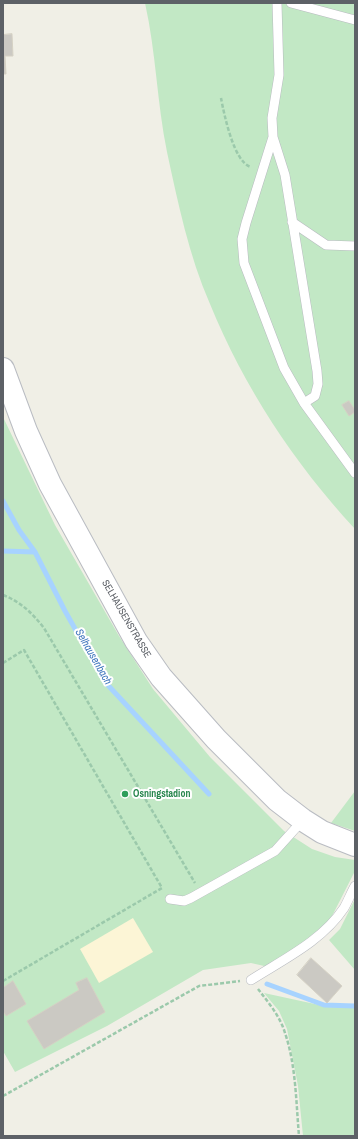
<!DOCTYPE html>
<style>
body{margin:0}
#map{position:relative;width:358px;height:1139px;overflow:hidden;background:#f0efe6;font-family:"Archivo Narrow",sans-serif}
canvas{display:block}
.frame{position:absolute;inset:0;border:4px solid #5d6167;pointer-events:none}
</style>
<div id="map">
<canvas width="358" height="1139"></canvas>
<div class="frame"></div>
</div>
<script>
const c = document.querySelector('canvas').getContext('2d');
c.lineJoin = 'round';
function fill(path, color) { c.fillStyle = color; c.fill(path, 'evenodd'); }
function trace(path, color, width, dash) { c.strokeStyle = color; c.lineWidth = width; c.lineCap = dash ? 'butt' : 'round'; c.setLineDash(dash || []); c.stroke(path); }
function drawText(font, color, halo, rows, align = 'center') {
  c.font = font + ' "Archivo Narrow",sans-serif'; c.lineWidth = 4; c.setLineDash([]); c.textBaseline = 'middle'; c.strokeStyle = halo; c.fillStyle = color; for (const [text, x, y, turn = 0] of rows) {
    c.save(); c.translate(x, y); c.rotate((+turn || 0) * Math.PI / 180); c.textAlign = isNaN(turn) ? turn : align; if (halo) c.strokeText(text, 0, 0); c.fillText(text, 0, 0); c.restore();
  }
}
fill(new Path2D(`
 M145 3H355V529C294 463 244 387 210 304 189 256 178 203 167 152 157 103 156 52 145 3Z
 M3 417 55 525 119 636 153 689 210 757 284 831 312 849 335 857 355 860V871L330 920 273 968 251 963 203 970 107 1026 15 1072 3 1051Z
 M355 791V831L331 823Z
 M355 899V970L329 940 340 929Z
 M264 993 324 1006 355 1008V1136H303L298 1086 287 1029 279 1011Z`), '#c2e8c5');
fill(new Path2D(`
 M133 918 153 952 99 983 80 949Z`), '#fcf5d6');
trace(new Path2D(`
 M3 501 19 530 35 552 65 611 105 682 209 794
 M3 551 35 552
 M267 984 324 1005 355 1006`), '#a7d3ff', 5);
const building = new Path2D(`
 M12 34 13 56H5L6 74H3V35Z
 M349 401 355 410V412L349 416 342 405Z
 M311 958 342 986 327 1003 297 975Z
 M87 978 105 1012 44 1049 27 1021 79 990 76 983Z
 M13 981 26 1004 6 1016 3 1011V988Z`);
fill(building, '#cbc9c3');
trace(building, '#d5d1c4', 1);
const lane = new Path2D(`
 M277 3 279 75 272 118 273 137 246 223 242 239 244 263 284 368 304 403 355 473
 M291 3 355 20
 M273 137 285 175 317 371 318 384 315 396 304 403
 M292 222 326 245 355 246
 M170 899 184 901 191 898 275 851 303 820
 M251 980C284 959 322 941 344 908 348 901 351 893 355 886`);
const secondary = new Path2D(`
 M3 369 26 431 50 484 136 641 161 677 216 739 277 800 303 820 322 832 355 845`);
trace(lane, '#b8bbc0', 10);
trace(secondary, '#b9bcc2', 24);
trace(new Path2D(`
 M221 98C224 114 234 163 251 167
 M3 595C21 602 32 613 44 628L195 883
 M3 663 24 650 162 888 3 981
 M258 989C268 1002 280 1016 285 1033 296 1065 296 1102 299 1136
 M3 1096 199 986 240 981`), '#9bc9ab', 2.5, [4, 2]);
trace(lane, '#fff', 9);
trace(secondary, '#fff', 22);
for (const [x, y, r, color] of [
 [125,794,4,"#2e9e5b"]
]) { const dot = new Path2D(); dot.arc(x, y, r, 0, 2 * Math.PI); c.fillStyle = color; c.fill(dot); trace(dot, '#fff', 1.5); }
drawText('10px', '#5d6167', '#fff', [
 ["SELHAUSENSTRASSE",126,619,60]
]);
drawText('bold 10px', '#27864d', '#fff', [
 ["Osningstadion",133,794]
], 'left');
drawText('italic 11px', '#4277be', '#fff', [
 ["Selhausenbach",93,657,60]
]);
</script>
